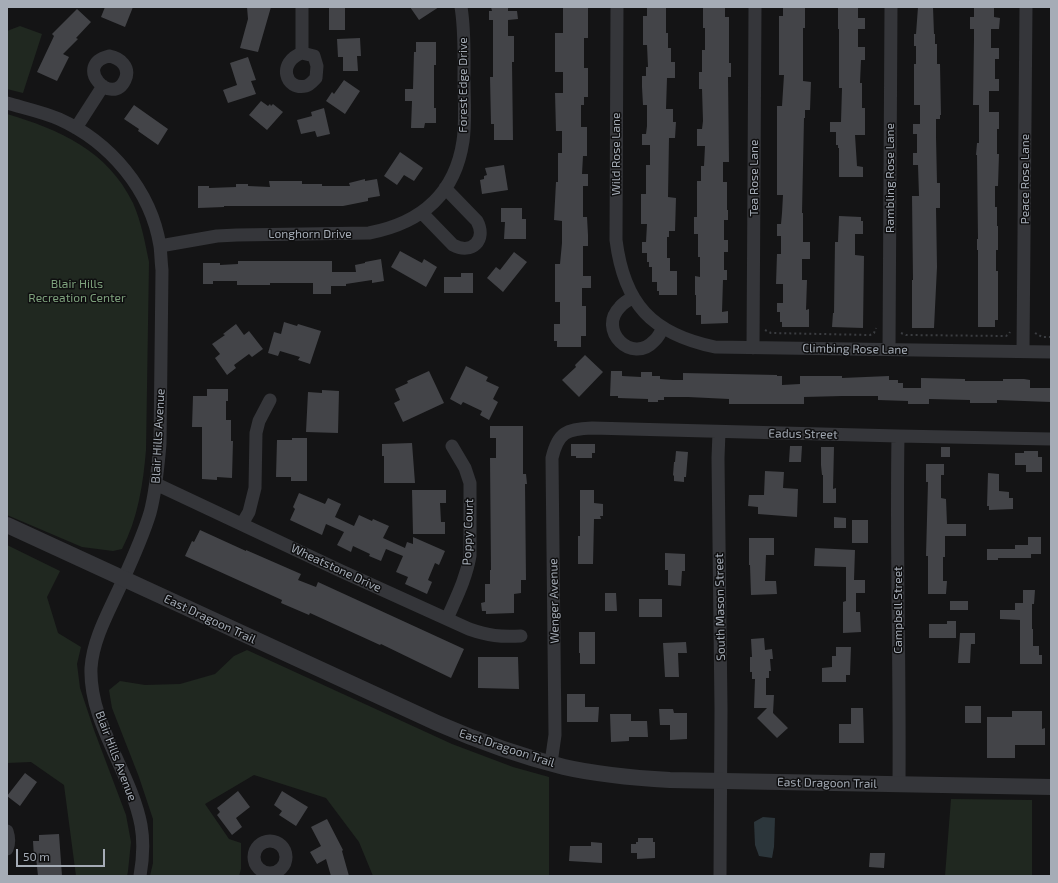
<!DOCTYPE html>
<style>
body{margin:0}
#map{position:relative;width:1058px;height:883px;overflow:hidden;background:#141415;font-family:"Exo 2",sans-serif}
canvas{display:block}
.frame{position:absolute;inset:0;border:8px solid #a5acb6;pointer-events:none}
.scale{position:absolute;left:16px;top:849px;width:89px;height:18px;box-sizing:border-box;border:2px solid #a5acb6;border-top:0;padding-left:5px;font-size:12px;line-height:14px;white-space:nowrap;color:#a5acb6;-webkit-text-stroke:3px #0f0f10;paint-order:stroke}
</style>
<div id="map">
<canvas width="1058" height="883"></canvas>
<div class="frame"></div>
<div class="scale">50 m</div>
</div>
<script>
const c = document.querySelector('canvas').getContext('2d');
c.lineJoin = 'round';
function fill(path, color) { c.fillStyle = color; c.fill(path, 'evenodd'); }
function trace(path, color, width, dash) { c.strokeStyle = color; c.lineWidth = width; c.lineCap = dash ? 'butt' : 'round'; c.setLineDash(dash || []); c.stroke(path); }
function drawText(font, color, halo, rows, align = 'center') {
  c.font = font + ' "Exo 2",sans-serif'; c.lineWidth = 3; c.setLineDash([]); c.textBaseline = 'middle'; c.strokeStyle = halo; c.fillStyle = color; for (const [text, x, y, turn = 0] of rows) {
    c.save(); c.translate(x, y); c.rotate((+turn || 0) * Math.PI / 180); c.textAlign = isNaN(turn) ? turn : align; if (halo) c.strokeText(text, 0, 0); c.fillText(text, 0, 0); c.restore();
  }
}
fill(new Path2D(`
 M20 26 42 34 23 93 7 89V31Z
 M7 114C60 130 107 150 133 203 141 221 145 242 149 262L146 450C143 485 138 518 122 549L113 551 82 547 7 515Z
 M7 545 60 571 47 597 58 633 81 647 77 664 80 688 94 730 126 815 131 842 128 871 127 876H76L64 785 31 762 7 763Z
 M247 650 452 744 513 767 549 777V876H373L359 842 326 798 254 775 205 804 229 839 241 843V869L239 876H150L153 863V819L139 777 112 708 109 690 120 681 145 685 180 684 215 674 234 656Z
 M951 799 1032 800V876H945Z`), '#202820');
fill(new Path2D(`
 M763 817 775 818 774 847 772 858 759 856 755 845 754 822Z`), '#2c363b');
fill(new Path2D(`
 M105 7H133L125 27 101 17Z
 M247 7H271L258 52 240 48 248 19Z
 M329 7H345V30H329Z
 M410 7H439L419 20Z
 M491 7H508V11H517L518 19 508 20V36H514V62H512L513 140H494V124H491L490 77H493V20H489V11H492Z
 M563 7 588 8V38H584V68H588V97H584V105H581V127H587V156H583L582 174H588V186H583V217H587L588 235V246H583V276H591V288H582V306H586V336H581V347H557V341H554V324H560V302H555V264H560L562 243V221L554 220 556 182H558V153H562V131H556L555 93H563V72H555V33H563Z
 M647 7H666V33H668V48H671V62H675V78H667L666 109H673V122H676L675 138H669L668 197 676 198 675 231H669V237H667V258H670V271H677V295H659V291H657V282H652V267H649V262H647V253H642V242H646L647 224H641V194H646V165H650V145H642V134H646L647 126V105H643L642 87V76H646V67H648L647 45H643V16H647Z
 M703 7H725V17H729V63H731V77H728L729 162H723V182H727V210H728V220H724V240H728V252H724V270H727V280H723L722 312 728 311V323L701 324V315H696V295H695V276L700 277V257H698V234H694V217H697V181H701V166H704L705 146H697V129H702L703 121 702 89H699V72H702V50H705V28H703Z
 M783 7H805V28H803V81L811 82 810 110H805V118H804L802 213H803V242H810V259H802V280H807L806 310 809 309V327H782V322H780V312H777V303H783V284H776L777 254H781V236H777V224H781L782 213 783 195H777V106H782L784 75H779V16H783Z
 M838 7H858V18H865V29H858V47H865V60H861L860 83H862V108H865V135H855L857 166 863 167V177H839V148H838V145H836V132H830V122H841L842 88H839V29H838Z
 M918 7H933L934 34H935V44H937V64H940L941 115H940V119H936V137L937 183H940V208H936L937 267 934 328H912V280H913L912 196H919L918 165H913V153H917V134H913V124H920V105H914V64H916V46H914V34H916Z
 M974 7H994V17L1000 18 999 29H991V48H999V59H995V79H999V91H989V112H999V129H997V154H999L998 186H995V207H997V226H998V250H996V271H998V320H995V327H978V250H977V239H978L977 155H976L977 143H979V105H973L974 39V29H970V17H974Z
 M77 9 91 22 76 38 78 39 63 54 69 57 57 81 37 72 54 36 52 34Z
 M360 38 361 56H357L358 71H343V57H338L337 39Z
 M416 42H436V65H434V108H436V123H425L424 128H411L412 101H405V89H413L414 52H416Z
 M248 57 256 80 251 81 256 94 228 103 223 90 237 85 230 63Z
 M344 80 360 91 345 114 326 101 332 92 334 94Z
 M261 101 268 106 270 104 271 106 273 104 283 112 267 130 249 115Z
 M134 105 168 129 158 145 138 131 139 129 124 119Z
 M324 108 330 134 317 137 315 131 301 134 297 120 312 116 311 112Z
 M400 152 423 168 414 181 404 175 397 185 384 176Z
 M504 165 508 190 482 194 480 180 484 179V176L487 175 485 168Z
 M365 179V181L377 179 380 196 368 198V201L343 206H224V207L198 208V186H209V188L236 187V184H248V186L270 187 269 181H302V184H322V186H350L349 183Z
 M501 208H522V219H526V239H504L505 222H501Z
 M839 216 861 217V221H863V234H855V255L864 256 863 328 832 327 833 313H834L835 242H838Z
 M400 251 422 263 424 259 437 267 426 287 391 267Z
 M514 252 527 262 503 292 487 278 496 267 500 270Z
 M381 259 384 281 372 283V280L346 284V286H331V294H313V283H270V285H237V281H213V284H203V263H220V265L238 264V261H332V272H356L355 265 365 263V262Z
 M461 273H473V293H444V277H461Z
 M284 322 297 326 298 324 321 331 310 364 298 360 300 357 280 351 278 356 268 353 274 332 281 334Z
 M236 324 244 335 249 331 263 349 252 357 249 354 234 365 236 368 227 375 215 358 220 354 212 344 225 335 223 334Z
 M585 355 603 372 579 397 562 380 576 367 575 365Z
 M466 366 488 377 486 381 499 387 493 399 498 402 489 420 480 415 482 411 463 402 461 405 450 399Z
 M429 371 444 403 403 422 394 403 400 400 395 389 408 383 407 381Z
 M611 371H622V376L641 377V372H652V376H660V379L673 380H683V373L777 375V376H782V385L800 384V376H842V378L889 376V380H898V383H903V388H921V378L965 379V381H1003V379H1024L1030 380V388H1051V402L997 400V403H970V400L929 399V404H908V401L878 400V396H842L804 397V404H729V399L688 397H664V400H658V402H648V399L618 398V396H610Z
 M207 389H228V401H226V420H231V441H233L232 478 217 477V480L202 479V427H192L193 396H207Z
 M322 390 339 391 338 433 306 432 308 392 322 393Z
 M490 426H523V474H526L527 484H525L526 580H521V593L514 594V613L486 614V611H482L481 603 485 602V584H490V570H491L490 458H496V438H490Z
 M292 438H307V481H291V477H276L277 440H292Z
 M412 443 415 483H384V456H382V444Z
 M571 444H595V453H592V458H576V456H571Z
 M790 446H802L801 462H789Z
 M821 447H834L833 489 836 488V503H823V475H822L821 465Z
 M941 447H950V457H941Z
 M676 451 688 452 686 477H684V482L674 481V476L673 475 674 462H675Z
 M1024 451H1038V457H1042V472H1026V465H1015V453H1024Z
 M926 464H944V475H941V498L946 499 947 524H966V536H945V557H943V581H947L946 594H928V556H926L928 482H926Z
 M765 471 784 472 783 488 798 489 797 517 758 514V507L748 506 749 495H764Z
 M988 473 999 474V491L1009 492V498H1013V509L989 510V506H987Z
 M412 490H446V503H440L441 522H445V534H413Z
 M580 490H594V503L603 504V516H600L601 519H594L593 564H578V536H580Z
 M299 493 325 504 328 498 341 504 335 517 354 526 359 515 372 521 373 519 389 526 383 538 405 548 407 542 413 544V537L445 551 439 565 435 563 428 580 432 582 427 594 405 584 408 577 396 572 403 556 386 549 381 561 369 556 370 554 353 546 351 552 337 545 344 532 326 524 322 535 290 520 295 509 293 507Z
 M834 517 846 518V528H834Z
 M852 520H868V543H852Z
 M200 530 246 551V550L301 574 298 580 316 587 318 582 464 649 451 678 381 644 380 645 310 613 309 615 281 603 282 600 185 556 192 541 194 542Z
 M1028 537H1041V554H1031V558H998V560H987V549H1015V545H1028Z
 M749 538H774V555H766L765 581H776L777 594 751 595 750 565H749Z
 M815 548 855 550 854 580H865V593H856V612H860L861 632 843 633V602L846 601V567L814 566Z
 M665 553 685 554V571H682L681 586 668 585V570H665Z
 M1023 590H1035L1034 604H1032V629H1033V646H1039V655H1042V664H1020V620L1000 619V610H1015V603H1023Z
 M605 593H616L617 611H605Z
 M639 599H662V617H639Z
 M950 601H968V610H950Z
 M947 621H956V638H929V624H947Z
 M579 632H595V664H580V653H579Z
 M960 633H975V644H971L970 663H958Z
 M764 638 765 650 772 649 773 659H770L771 671H769V678H766V695H774L773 713 788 728 777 738 757 718 767 708H754L755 679H752V672H750V657H752L751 639Z
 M686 642 687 653H678L679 677H665L663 643Z
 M836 647H851L850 675H846V682H822V668L832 667V656H836Z
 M478 657H518L519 689 478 688Z
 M567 694H585V707H599L598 722H567Z
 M965 706H981V723H965Z
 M851 708H863L864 743H839V724H851Z
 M659 709H673L674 713H687V739L670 740V725H660Z
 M1012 711H1042V729L1045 728V745H1015V758H987V717H1012Z
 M610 714H631V721H647L648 737H629V741L611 742Z
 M25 773 37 782 20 806 7 796Z
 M238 791 250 807 236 818 242 827 232 835 217 815 220 812 217 808Z
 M282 791 308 807 296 826 279 815 282 811 274 805Z
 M327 819 343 850 342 851 349 876H331L326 859 317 864 310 852 321 846 311 827Z
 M59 834 62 876H38L36 857 34 858 33 841H39V835Z
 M638 838H653V842H655V858L637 859V853H631V844H636V842H638Z
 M591 842 602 843V863L569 861 570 846H591Z
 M870 853H885L884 868 869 867Z`), '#434448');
trace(new Path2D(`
 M765 330 771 333 870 335 874 333 876 328
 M901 333 906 335 1006 336 1009 334 1010 332
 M1035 333 1042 337H1051`), '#3b3d41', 2, [2, 3]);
trace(new Path2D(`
 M302 7V53C277 62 285 91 306 86 310 85 313 81 316 78L317 66 314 56 302 53
 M617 7 616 240C624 304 652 334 715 347L1051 352
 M109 56C120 58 131 67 125 80 112 108 72 65 109 56Z
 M7 103C24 108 43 112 59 119 110 142 151 190 160 246 161 254 161 262 162 270L160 444C158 467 156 491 150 513 143 536 133 558 123 580 111 608 93 637 91 668 89 723 131 772 141 825 144 842 143 859 140 876
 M76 128 103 86
 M422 213 453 245C472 255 487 240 477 221L445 188
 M160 246 217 236 237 235 369 233C421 223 455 195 463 141 466 121 464 100 464 80 464 56 465 31 461 7
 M633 297C629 300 623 303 620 307 597 330 632 365 654 341 658 338 660 333 663 328
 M753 348 755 7
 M889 349 891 7
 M1023 351 1026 7
 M719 432 718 458 721 709 720 876
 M898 436C896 552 900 668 899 784
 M156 484 341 571 469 629C489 636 500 637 521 636
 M242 524 249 512 255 488 256 433 259 421 270 400
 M447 619C456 598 466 579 470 556V483L465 468 452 446
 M551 763 555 735 552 458C558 432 567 429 592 428L898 436 1051 439
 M7 831C9 837 10 842 7 849
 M254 857a16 16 0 1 1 32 0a16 16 0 1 1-32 0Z`), '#35363a', 13);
trace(new Path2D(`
 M7 525 437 723C478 741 520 756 564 767 599 775 634 778 670 780L1051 787`), '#35363a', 16);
drawText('12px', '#a5acb6', '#0f0f10', [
 ["Forest Edge Drive",463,85,-90],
 ["Wild Rose Lane",616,154,-90],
 ["Tea Rose Lane",754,178,-90],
 ["Rambling Rose Lane",890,178,-90],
 ["Peace Rose Lane",1025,179,-90],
 ["Longhorn Drive",310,234],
 ["Climbing Rose Lane",855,349,1],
 ["Eadus Street",803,434,1],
 ["Blair Hills Avenue",158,436,-87],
 ["Poppy Court",468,532,-88],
 ["Wheatstone Drive",336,568,25],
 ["Wenger Avenue",554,601,-91],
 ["South Mason Street",720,607,-91],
 ["Campbell Street",898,610,-90],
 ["East Dragoon Trail",210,619,25],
 ["East Dragoon Trail",507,748,18],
 ["Blair Hills Avenue",116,756,69],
 ["East Dragoon Trail",827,783,1]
]);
drawText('12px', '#7da17c', '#0f0f10', [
 ["Blair Hills",77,284],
 ["Recreation Center",77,298]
]);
</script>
